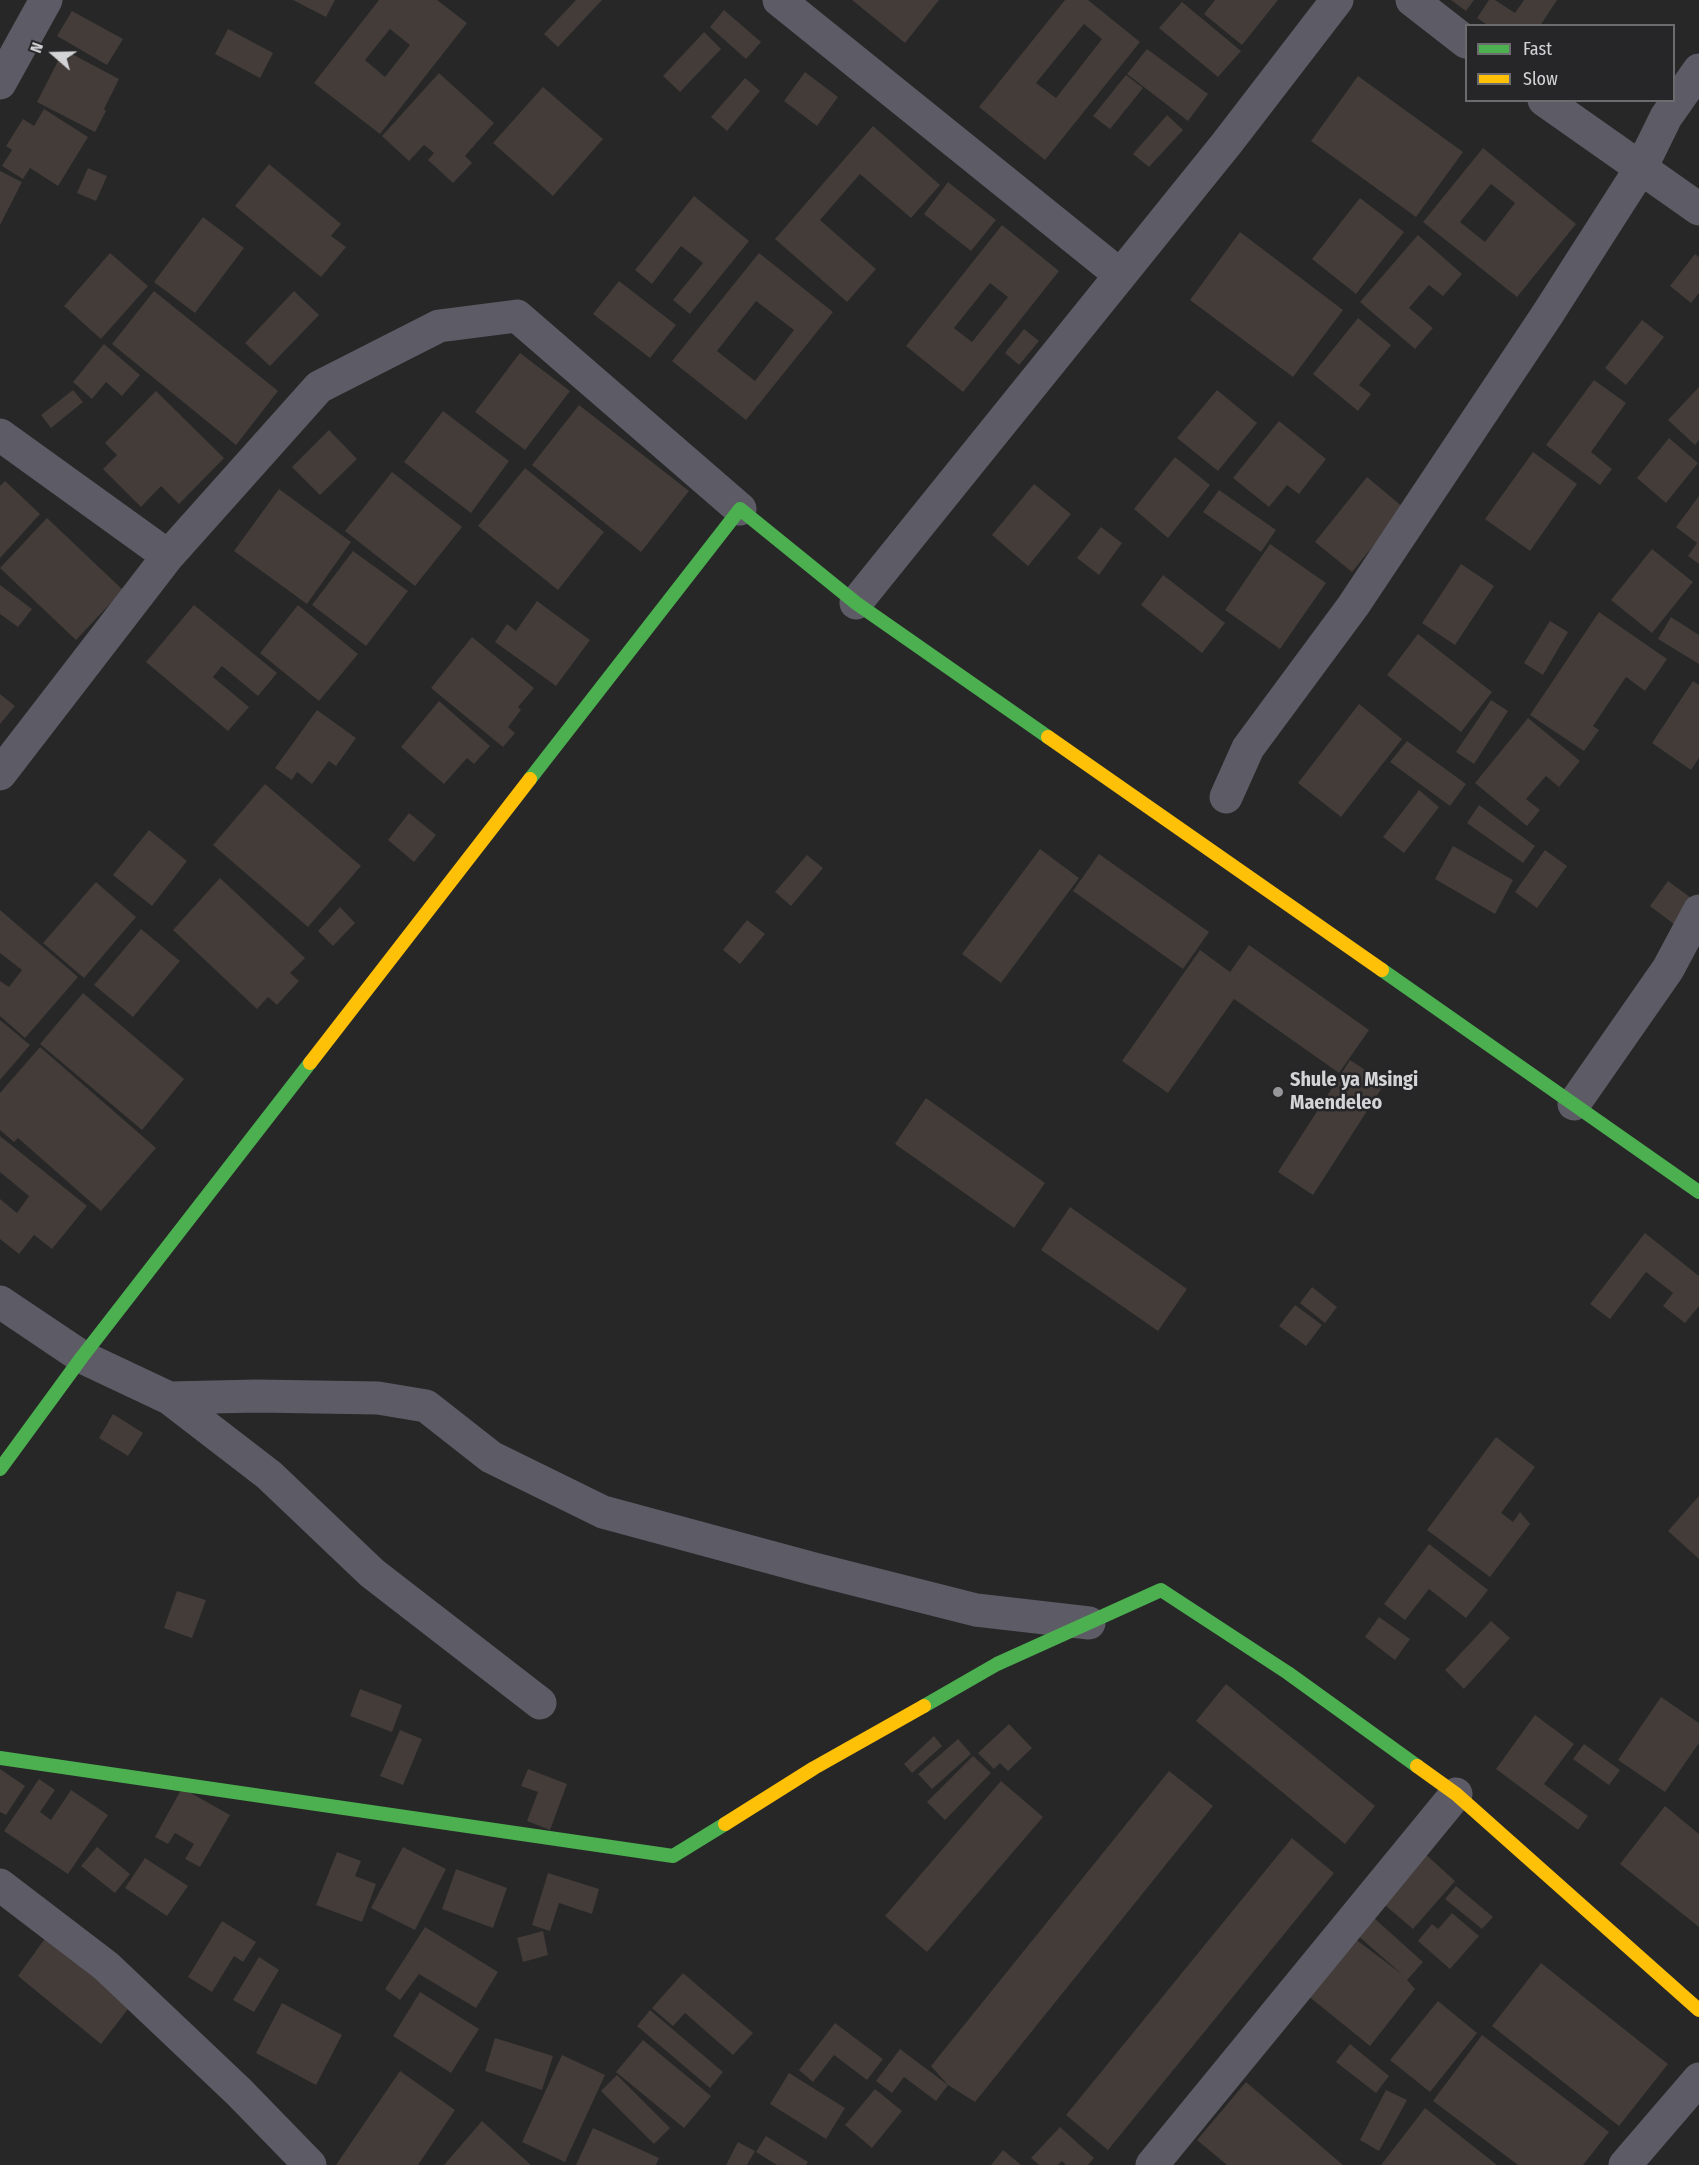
<!DOCTYPE html>
<style>
body{margin:0}
#map{position:relative;width:1699px;height:2165px;overflow:hidden;background:#272728;font-family:"Fira Sans Condensed",sans-serif}
canvas{display:block}
.legend{position:absolute;left:1465px;top:24px;width:210px;height:78px;box-sizing:border-box;background:#262629;border:2px solid #6c6b6e;margin:0;padding:8px 10px;list-style:none;font-size:18px;color:#d4d3d6}
.legend li{display:flex;align-items:center;gap:12px;height:30px}
.legend b{width:30px;border:2px solid #6c6b6e}
.north{position:absolute;left:24px;top:24px;width:60px;height:60px;-webkit-text-stroke:4px #262629;paint-order:stroke;rotate:290deg;font-size:16px;font-weight:700;line-height:24px;text-align:center;color:#d4d3d6}
.north::after{content:'';display:block;margin:auto;width:21px;height:27px;background:#d4d3d6;clip-path:polygon(50% 0,100% 100%,50% 72%,0 100%)}
</style>
<div id="map">
<canvas width="1699" height="2165"></canvas>
<ul class="legend">
<li><b style="height:8px;background:#4caf50"></b>Fast</li>
<li><b style="height:8px;background:#ffc107"></b>Slow</li>
</ul>
<div class="north">N</div>
</div>
<script>
const c = document.querySelector('canvas').getContext('2d');
c.lineJoin = 'round';
function fill(path, color) { c.fillStyle = color; c.fill(path, 'evenodd'); }
function trace(path, color, width, dash) { c.strokeStyle = color; c.lineWidth = width; c.lineCap = dash ? 'butt' : 'round'; c.setLineDash(dash || []); c.stroke(path); }
function drawText(font, color, halo, rows, align = 'center') {
  c.font = font + ' "Fira Sans Condensed",sans-serif'; c.lineWidth = 5; c.setLineDash([]); c.textBaseline = 'middle'; c.strokeStyle = halo; c.fillStyle = color; for (const [text, x, y, turn = 0] of rows) {
    c.save(); c.translate(x, y); c.rotate((+turn || 0) * Math.PI / 180); c.textAlign = isNaN(turn) ? turn : align; if (halo) c.strokeText(text, 0, 0); c.fillText(text, 0, 0); c.restore();
  }
}
fill(new Path2D(`
 M293 0H335L326 17Z
 M379 0H437L467 23 380 134 314 83ZM390 29 410 45 385 77 365 60Z
 M576 0H602L558 47 544 34Z
 M852 0H939L905 43Z
 M1065 0H1088L1140 42 1045 160 979 107ZM1084 24 1102 39 1056 98 1036 83Z
 M1215 0H1278L1242 45 1204 14Z
 M1451 0H1474L1466 11Z
 M1489 0H1495L1515 13 1524 0H1557L1540 26H1489L1477 18Z
 M1182 2 1241 51 1218 77 1159 28Z
 M724 10 761 42 746 59 710 27Z
 M72 11 123 39 107 65 57 36Z
 M228 29 273 53 260 78 215 54Z
 M704 32 721 49 680 92 663 76Z
 M1147 49 1208 94 1188 121 1127 74Z
 M72 54 119 79 104 109 106 111 95 132 37 102 61 55 69 59Z
 M805 72 838 97 817 126 784 101Z
 M439 73 494 123 465 156 472 163 453 183 428 160 434 153 424 145 409 161 382 136Z
 M1126 75 1143 88 1110 129 1093 116Z
 M1358 76 1463 152 1416 217 1311 141Z
 M745 78 760 91 727 131 711 117Z
 M543 87 603 139 553 196 493 143Z
 M44 109 88 137 58 186 30 168 23 179 2 166 12 150 6 146 23 119 34 126Z
 M1167 115 1183 130 1149 167 1133 154Z
 M873 126 940 185 911 218 860 174 820 220 876 269 847 302 775 239Z
 M1483 148 1576 224 1517 297 1423 222ZM1491 184 1515 203 1485 242 1460 222Z
 M269 164 341 224 331 236 346 247 321 277 235 206Z
 M88 168 107 176 96 201 77 193Z
 M0 171 22 182 0 225Z
 M948 182 996 220 971 251 924 214Z
 M694 196 749 241 690 314 673 300 703 263 681 246 652 284 635 270Z
 M1360 198 1404 232 1356 294 1312 259Z
 M203 217 244 248 195 313 154 282Z
 M1002 225 1059 271 963 392 906 346ZM990 283 1008 297 972 342 954 328Z
 M1240 232 1343 310 1293 377 1190 300Z
 M1418 235 1462 274 1443 296 1429 285 1409 308 1433 328 1415 349 1360 302Z
 M110 253 148 286 101 339 64 306Z
 M759 253 833 312 746 420 672 361ZM756 301 794 330 755 381 717 351Z
 M1695 254 1699 257V293L1691 303 1670 286Z
 M619 281 676 325 650 358 593 314Z
 M154 291 278 391 236 445 112 344Z
 M294 291 319 315 270 366 245 343Z
 M1358 318 1391 345 1359 385 1371 394 1358 411 1313 374Z
 M1642 320 1664 337 1626 385 1605 368Z
 M1024 329 1039 341 1019 365 1005 353Z
 M104 344 140 375 122 396 106 382 92 399 73 382Z
 M520 353 570 391 525 450 475 412Z
 M1594 380 1626 403 1591 452 1612 469 1600 485 1546 445Z
 M1699 387V440L1695 445 1668 420Z
 M73 390 83 402 51 428 41 415Z
 M1217 390 1257 423 1218 471 1177 438Z
 M156 391 224 458 179 504 161 486 141 507 103 469 117 455 105 443Z
 M579 405 689 491 641 552 532 465Z
 M443 411 509 461 471 513 404 462Z
 M1279 421 1326 459 1299 494 1287 485 1269 507 1233 478Z
 M329 430 357 459 320 495 292 467Z
 M1669 438 1698 463 1666 503 1637 478Z
 M1533 452 1577 484 1530 551 1485 519Z
 M1175 457 1210 485 1168 538 1134 509Z
 M525 468 604 532 558 590 478 526Z
 M392 472 462 527 415 586 345 531Z
 M1367 477 1404 508 1352 572 1315 542Z
 M5 481 40 514 0 558V486Z
 M1034 484 1071 514 1028 566 992 535Z
 M279 489 351 542 307 604 234 551Z
 M1219 490 1276 530 1261 552 1203 512Z
 M1699 496V564L1688 556 1697 543 1676 527Z
 M47 518 123 590 76 640 0 568Z
 M1101 527 1122 543 1099 575 1077 558Z
 M1270 544 1326 583 1280 649 1225 610Z
 M1652 549 1693 582 1652 633 1611 600Z
 M353 551 408 591 366 646 312 605Z
 M1461 564 1494 586 1455 645 1422 623Z
 M1163 575 1225 623 1202 653 1141 605Z
 M0 585 32 609 18 627 0 614Z
 M537 601 590 640 556 686 495 642 507 624 516 631Z
 M194 605 277 673 258 696 222 666 213 677 249 707 228 731 146 662Z
 M298 605 358 654 319 701 260 653Z
 M1599 612 1667 659 1645 691 1626 677 1593 726 1599 730 1584 751 1530 715Z
 M1671 617 1699 635V664L1658 639Z
 M1550 621 1568 632 1543 675 1524 663Z
 M1418 634 1492 692 1461 732 1387 675Z
 M472 637 534 688 518 707 521 710 508 727 515 733 503 747 431 688Z
 M1693 681 1699 685V758L1691 770 1652 743Z
 M0 694 15 706 0 724Z
 M1491 700 1508 711 1474 764 1456 752Z
 M439 701 490 746 474 764 467 758 444 784 401 747Z
 M1359 704 1402 739 1341 817 1298 783Z
 M317 710 356 738 336 766 329 761 312 784 297 772 292 780 275 768Z
 M1528 718 1580 761 1559 787 1546 776 1526 799 1540 810 1527 826 1475 783Z
 M1407 741 1466 784 1450 806 1390 762Z
 M265 784 361 866 308 927 213 845Z
 M1419 790 1439 807 1404 853 1383 837Z
 M1479 805 1535 846 1523 863 1467 823Z
 M409 813 436 835 414 862 388 840Z
 M149 830 187 861 152 906 113 875Z
 M1453 846 1513 880 1495 914 1435 879Z
 M1040 849 1079 878 1001 983 962 954Z
 M1545 850 1567 866 1537 908 1515 892Z
 M1099 854 1209 932 1183 969 1073 891Z
 M807 855 823 868 791 906 775 892Z
 M220 878 305 958 290 973 299 981 277 1005 268 997 257 1009 173 930Z
 M1668 881 1694 900 1675 925 1650 906Z
 M96 882 136 917 84 978 43 943Z
 M340 907 355 923 333 946 318 931Z
 M0 910 78 977 25 1038 0 1016V981L9 987 22 970 0 953Z
 M747 920 765 934 740 964 723 950Z
 M141 929 180 961 133 1017 94 985Z
 M1249 945 1369 1030 1339 1073 1234 999 1168 1093 1122 1061 1200 950 1230 972Z
 M83 993 184 1079 142 1130 40 1044Z
 M0 1020 30 1045 0 1080Z
 M40 1047 156 1148 101 1211 18 1138 14 1142 0 1130V1093Z
 M1350 1060 1385 1083 1313 1195 1278 1172Z
 M926 1098 1045 1183 1014 1228 895 1144Z
 M0 1136 87 1206 52 1249 34 1235 19 1254 0 1239V1199L17 1213 29 1196 0 1172Z
 M1070 1207 1187 1289 1158 1331 1041 1250Z
 M1645 1233 1699 1276V1306L1685 1323 1663 1306 1673 1293 1646 1272 1610 1319 1590 1304Z
 M1312 1287 1337 1307 1325 1323 1300 1303Z
 M1295 1305 1322 1325 1306 1346 1279 1326Z
 M113 1414 143 1433 128 1456 99 1438Z
 M1496 1437 1535 1467 1501 1513 1513 1522 1520 1512 1530 1524 1490 1577 1427 1530Z
 M1699 1496V1559L1668 1531Z
 M1429 1544 1488 1590 1466 1618 1429 1589 1405 1620 1384 1604Z
 M177 1591 206 1600 192 1638 164 1628Z
 M1379 1617 1410 1639 1395 1660 1365 1637Z
 M1491 1621 1510 1638 1464 1689 1445 1670Z
 M1226 1684 1375 1806 1345 1844 1196 1721Z
 M360 1689 402 1705 392 1732 350 1716Z
 M1661 1697 1699 1723V1743L1665 1792 1618 1760Z
 M1535 1715 1574 1744 1544 1784 1588 1816 1578 1830 1496 1769Z
 M1009 1724 1032 1748 1008 1771 1000 1763 994 1769 978 1753Z
 M400 1730 422 1739 403 1785 380 1776Z
 M934 1736 942 1746 912 1773 904 1764Z
 M958 1739 971 1754 932 1789 918 1774Z
 M1584 1744 1620 1770 1609 1785 1573 1759Z
 M973 1756 991 1773 945 1820 927 1802Z
 M0 1769 25 1786 6 1815 0 1812Z
 M528 1769 567 1784 550 1830 527 1821 538 1792 521 1786Z
 M1169 1771 1213 1806 975 2102 948 2085 936 2101 904 2077 892 2093 876 2081 900 2049 948 2085 931 2066Z
 M39 1779 55 1790 40 1812 51 1820 71 1790 108 1815 68 1874 4 1831Z
 M1001 1781 1043 1817 927 1952 885 1916Z
 M182 1788 230 1815 200 1867 185 1859 194 1844 175 1833 168 1844 155 1837Z
 M1665 1806 1699 1834V1927L1620 1864Z
 M1292 1838 1334 1873 1108 2150 1066 2115Z
 M97 1847 130 1874 115 1893 81 1866Z
 M403 1847 446 1869 415 1930 371 1908Z
 M1422 1851 1455 1881 1413 1929 1379 1900Z
 M337 1852 361 1861 355 1876 376 1884 362 1922 316 1905Z
 M145 1858 188 1886 167 1916 125 1888Z
 M456 1869 507 1888 493 1928 442 1909Z
 M548 1873 599 1889 592 1914 559 1903 550 1931 532 1925Z
 M1456 1886 1493 1917 1482 1929 1445 1899Z
 M1365 1910 1423 1962 1407 1980 1415 1989 1370 2046 1307 1995 1354 1938 1403 1975 1349 1928Z
 M1452 1913 1479 1936 1450 1969 1418 1941 1432 1924 1438 1929Z
 M222 1921 256 1942 243 1962 234 1956 212 1992 188 1977Z
 M425 1927 498 1972 476 2008 419 1974 400 2000 385 1989Z
 M51 1930 138 1996 101 2044 18 1976Z
 M543 1931 548 1955 523 1962 517 1938Z
 M259 1957 279 1970 254 2012 233 2000Z
 M1541 1963 1668 2064 1619 2126 1492 2026Z
 M683 1973 753 2033 733 2055 685 2013 673 2026 652 2008Z
 M420 1992 479 2029 451 2073 393 2036Z
 M1438 2001 1477 2033 1430 2092 1390 2060Z
 M282 2003 342 2035 316 2085 256 2053Z
 M650 2010 723 2072 710 2088 637 2026Z
 M835 2023 883 2059 867 2080 834 2055 813 2082 799 2070Z
 M1482 2035 1609 2132 1583 2165H1518L1433 2101Z
 M495 2038 553 2056 542 2090 485 2071Z
 M643 2040 711 2096 684 2128 616 2072Z
 M1350 2044 1389 2076 1376 2093 1336 2062Z
 M562 2055 605 2075 565 2162 522 2142Z
 M400 2071 455 2110 418 2165H336Z
 M789 2073 845 2108 826 2139 770 2104Z
 M617 2075 670 2128 654 2144 601 2091Z
 M1246 2082 1343 2165H1227L1197 2140Z
 M875 2089 902 2111 872 2148 845 2125Z
 M1386 2090 1407 2100 1379 2151 1360 2140Z
 M1425 2108 1497 2165H1381Z
 M482 2121 531 2165H444Z
 M1060 2127 1094 2158 1088 2165H1066L1062 2161 1058 2165H1039L1031 2158Z
 M593 2128 659 2158 656 2165H576Z
 M766 2136 808 2162 806 2165H777L756 2152Z
 M738 2142 755 2151 747 2165H726Z
 M1003 2150 1021 2165H991Z`), '#433c38');
trace(new Path2D(`
 M779 0 1119 274
 M1412 0 1466 42
 M0 83 46 0
 M1544 100 1699 209
 M0 435 168 556
 M856 603 1227 143 1337 0
 M0 774 168 556 319 387 439 326 517 316 740 509
 M1226 797 1248 748 1353 606 1547 315 1641 168 1666 117 1699 70
 M1574 1104 1668 969 1699 911
 M0 1302 82 1357 169 1398 269 1475 372 1573 540 1703
 M169 1398 257 1396 378 1398 426 1406 491 1457 603 1512 814 1569 976 1610 1089 1623
 M0 1885 106 1966 239 2092 310 2165
 M1152 2165 1456 1794
 M1625 2165 1699 2079`), '#5d5b65', 33);
trace(new Path2D(`
 M530 779 740 509 856 603 1048 737
 M1382 970 1699 1192
 M0 1469 82 1357 310 1063
 M924 1706 997 1664 1161 1590 1288 1673 1417 1766
 M0 1758 673 1856 725 1824`), '#4caf50', 14);
trace(new Path2D(`
 M1048 737 1382 970
 M310 1063 530 779
 M1417 1766 1456 1794 1699 2010
 M725 1824 814 1768 924 1706`), '#ffc107', 14);
for (const [x, y, r, color] of [
 [1278,1092,6,"#979799"]
]) { const dot = new Path2D(); dot.arc(x, y, r, 0, 2 * Math.PI); c.fillStyle = color; c.fill(dot); trace(dot, '#262629', 2); }
drawText('bold 20px', '#d4d3d6', '#262629', [
 ["Shule ya Msingi",1290,1080],
 ["Maendeleo",1290,1103]
], 'left');
</script>
